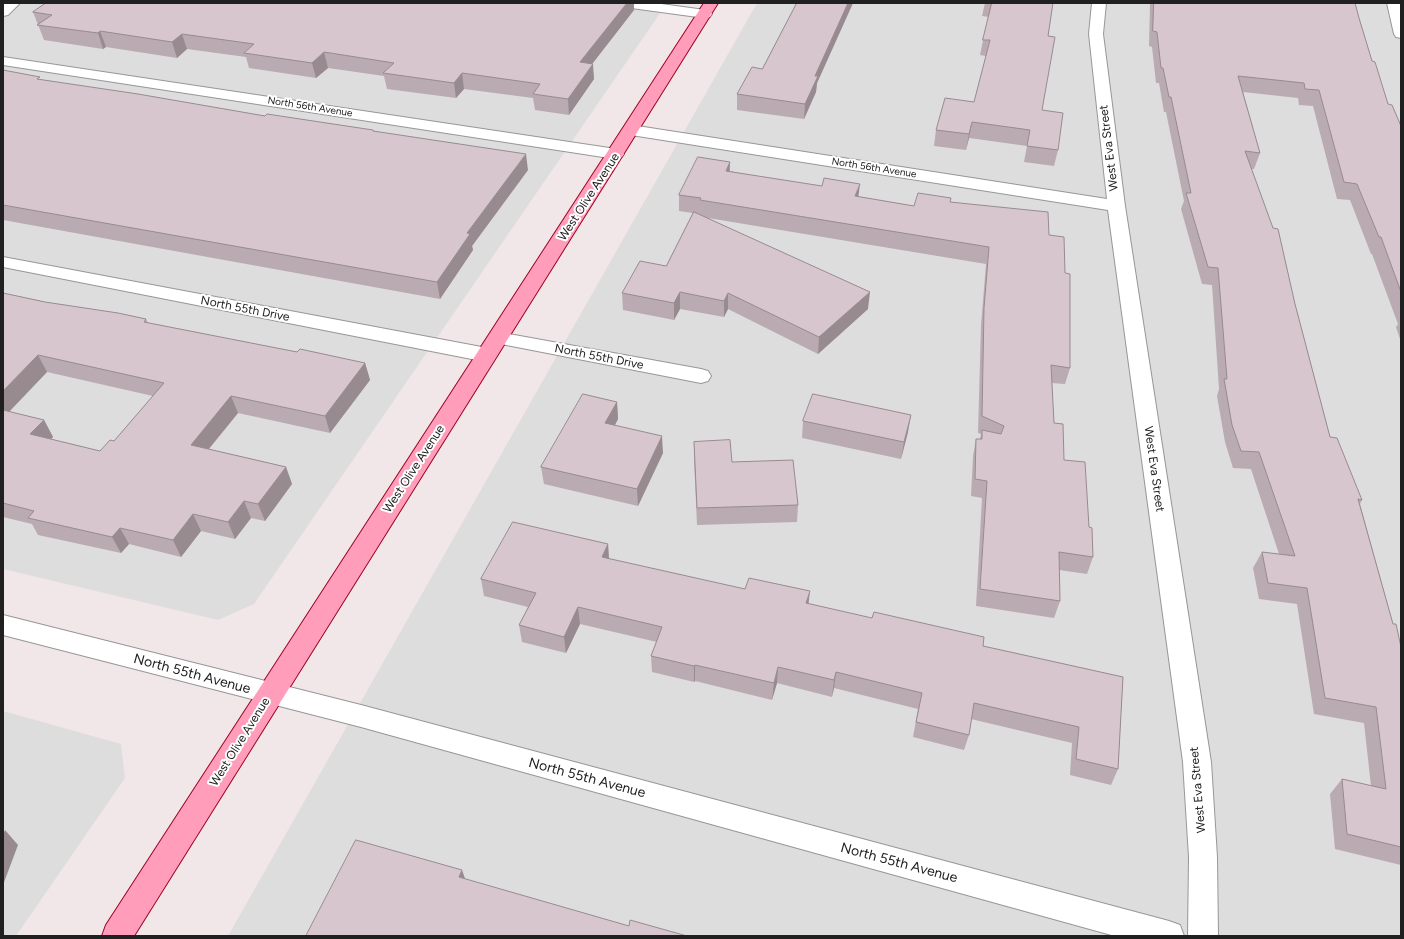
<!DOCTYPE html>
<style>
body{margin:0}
#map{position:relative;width:1404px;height:939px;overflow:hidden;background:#f1e6e8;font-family:Figtree,sans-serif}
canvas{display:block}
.frame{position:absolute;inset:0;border:4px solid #202020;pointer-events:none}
</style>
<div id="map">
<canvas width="1404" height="939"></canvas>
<div class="frame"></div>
</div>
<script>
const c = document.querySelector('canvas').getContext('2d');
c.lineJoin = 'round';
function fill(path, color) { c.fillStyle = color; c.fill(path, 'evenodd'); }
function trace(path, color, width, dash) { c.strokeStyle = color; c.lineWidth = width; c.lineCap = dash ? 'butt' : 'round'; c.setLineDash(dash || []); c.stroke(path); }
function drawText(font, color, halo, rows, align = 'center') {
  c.font = font + ' Figtree,sans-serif'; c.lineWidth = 4; c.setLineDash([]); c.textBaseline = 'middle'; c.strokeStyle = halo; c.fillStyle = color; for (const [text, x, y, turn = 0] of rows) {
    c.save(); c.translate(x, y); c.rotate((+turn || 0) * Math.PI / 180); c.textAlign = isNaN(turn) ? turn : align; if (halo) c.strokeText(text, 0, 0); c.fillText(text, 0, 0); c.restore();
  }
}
fill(new Path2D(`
 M3 3H667L254 604 218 620 3 569Z
 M757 3H1401V936H228Z
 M3 711 121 744 125 778 16 936H3Z`), '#deddde');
const minor = new Path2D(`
 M5 3H20L8 15 3 16V5Z
 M617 3H654L705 10 710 11 712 14 710 17 705 18 624 7 619 6Z
 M1092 3H1106L1103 34 1125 206 1211 762 1217 857 1218 936H1188L1189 857 1183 762 1108 210 631 135 625 133 623 130 625 127 631 125 1107 199 1089 34Z
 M1387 3H1401V38L1396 37 1394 34Z
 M3 57 616 149 622 151 624 154 622 157 616 159 3 65Z
 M3 257 487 348 494 350 497 355 494 360 487 362 3 267Z
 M498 332 701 369 708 371 711 376 708 381 701 383 491 342 488 338 491 334Z
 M3 615 361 705 1169 921 1180 925 1184 936H1115L361 727 3 635Z`);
const major = new Path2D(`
 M704 3H718L134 936H102L106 925Z`);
trace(minor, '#979797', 2);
trace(major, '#9c001e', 2);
fill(minor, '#fff');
fill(major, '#ff9dba');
fill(new Path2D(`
 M46 3H634V10L592 64 594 79 569 115 535 110 533 98 464 89 456 98 387 89 384 76 328 68 316 78 249 68 246 57 187 49 177 58 106 47 103 49 44 40 33 12Z
 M797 3H853L817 83 816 92 804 119 737 110V94L762 69Z
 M985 3H1053L1048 36 1042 110 1058 150 1054 166 1024 162 1027 146 969 138 966 150 934 146 936 130 974 102 986 56 980 55 983 40 989 17 982 16Z
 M1150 3H1355L1359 18 1372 61 1388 104 1401 126V342L1396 327 1398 324 1372 254H1371L1350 200 1337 199 1313 106 1299 105 1298 98 1243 92 1260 153 1254 169H1251L1295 304 1330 437 1362 500 1360 504 1393 624 1401 647V865L1335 849 1330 794 1342 779 1371 786 1364 723 1314 714 1297 604 1259 599 1253 568 1262 552 1279 554 1251 469 1233 468 1225 442 1217 396 1219 389 1212 285 1202 284 1181 209 1184 201 1166 112H1164L1159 83H1156L1152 47 1149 46Z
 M3 70 41 80 265 116 373 130 374 131 528 170 472 246 473 250 440 299 3 220Z
 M730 162V171L858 197 914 206 950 202 1049 235 1065 273 1070 368 1065 384 1052 383 1054 423 1064 460 1089 527 1093 557 1087 574 1059 570 1060 601 1054 618 976 606 982 498 971 496 973 456 976 439H980L981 434 978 433 981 325 986 264 708 218 868 309 818 354 728 309 724 317 680 309 674 320 623 310 622 293 666 266 693 213 679 211V195Z
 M3 293 45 302 146 319 148 323 297 352 365 363 370 380 330 433 238 413 209 449 286 467 292 484 265 521 251 518 235 539 201 531 181 557 129 544 121 553 38 535 32 524 3 517ZM47 372 153 396 114 441 100 451 51 439 53 437 44 420 9 412Z
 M617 402 618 419 615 425 663 453 638 506 544 484 541 467Z
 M803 421 908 432 901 459 802 438Z
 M694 442 732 462 798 505 797 522 697 525 694 459Z
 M608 544 609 559 809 604 983 646 1123 677 1118 769 1111 785 1070 775 1072 743 971 719 969 735 964 750 913 737 918 709 834 688 832 697 777 683 772 700 695 681 694 682 652 672 651 656 657 642 580 624 566 653 522 642 519 625 528 607 484 596 481 579Z`), '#baaab1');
fill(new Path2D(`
 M627 3H634V10L582 77 580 62Z
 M848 3H853L817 83 816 92 804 119 805 104 815 76Z
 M100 31 106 47 103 49 98 33Z
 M182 34 187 49 177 58 172 42Z
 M324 52 328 68 316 78 312 63Z
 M593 64 594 79 569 115 568 99Z
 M462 73 464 89 456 98 454 83Z
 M972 122 969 138 966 150 969 134Z
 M526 154 528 170 472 246 473 250 440 299 437 282 467 233Z
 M730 162 729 178 726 171Z
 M860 184 858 200 855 196Z
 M680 292V309L674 320V303Z
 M870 292 868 309 818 354 819 337Z
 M728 293V309L724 317V301Z
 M38 355 47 372 3 418V391Z
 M365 363 370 380 330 433 325 416Z
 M231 396 238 413 198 462 191 445Z
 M617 402 618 419 607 440 605 423Z
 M911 415 908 432 901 459 904 442Z
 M44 420 53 437 40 451 30 434Z
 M662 436 663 453 638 506 637 489Z
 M286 467 292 484 265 521 258 504Z
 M244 501 251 518 235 539 228 522Z
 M193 514 201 531 181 557 173 540Z
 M120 528 129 544 121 553 112 537Z
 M608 544 609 560 602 557Z
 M810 591 808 608 806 603Z
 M578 607 580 624 566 653 564 637Z
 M695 665V681L694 682V666Z
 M778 667 777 683 772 700 774 683Z
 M836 672 834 688 832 697 834 680Z
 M5 830 18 845 3 885V835Z
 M462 870 467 884 459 877Z`), '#978b90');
const building = new Path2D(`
 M46 3H627L580 62 593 64 568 99 533 94 540 84 462 73 454 83 383 73 394 63 324 52 312 63 244 53 254 44 182 34 172 42 100 31 98 33 37 25 52 15 33 12Z
 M797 3H848L815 76H818L805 104 737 94 752 67 762 69Z
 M992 3H1053L1048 36 1055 37 1042 110 1063 113 1058 150 1027 146 1030 130 972 122 969 134 936 130 945 98 974 102 990 40H983Z
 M1154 3H1355L1359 18 1372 61 1375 62 1388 104 1392 105 1401 126V292L1381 237H1379L1357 184 1344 182 1319 90 1305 89 1304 83 1238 76 1260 153 1245 151 1273 228 1278 229 1295 304 1330 437 1337 438 1362 500 1358 499 1393 624H1396L1401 647V847L1347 834 1342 779 1386 789 1376 707 1325 698 1307 588 1268 583 1262 552 1295 556 1259 452 1241 451 1232 425 1224 379H1227L1218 268 1208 267 1186 193H1191L1171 97H1169L1163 68H1161L1157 32 1153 31Z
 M3 70 40 77 37 79 138 94 265 116 267 114 373 130V131L526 154 467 233 470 234 437 282 3 205Z
 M698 157 730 162 726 171 822 186 824 178 860 184 855 196 914 206 918 193 951 198 950 202 1048 212 1049 235 1064 237 1065 273 1070 274V368L1051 365 1054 423 1063 424 1064 460 1085 462 1089 527 1092 528 1093 557 1059 552 1060 601 980 589 987 481 975 479 976 439H982V430L1001 434 1004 426 982 416 984 308 989 247 700 200 701 198 679 195Z
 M694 212 870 292 819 337 728 293 724 301 680 292 674 303 622 293 640 261 666 266Z
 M3 293 45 302 118 313 146 319 144 322 297 352 300 349 365 363 325 416 231 396 191 445 286 467 258 504 244 501 228 522 193 514 173 540 120 528 112 537 28 518 34 511 3 503V410L44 420 30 434 100 451 110 440 114 441 164 383 38 355 3 391Z
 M583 394 617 402 605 423 662 436 637 489 541 467Z
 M813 394 911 415 904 442 803 421Z
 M730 440 732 462 793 460 798 505 697 508 694 442Z
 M513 522 608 544 602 557 745 589 749 578 810 591 806 603 872 618 874 612 984 637 983 646 1123 677 1118 769 1076 759 1079 727 974 703 969 735 916 722 922 693 836 672 834 680 778 667 774 683 695 665 694 666 651 656 662 627 578 607 564 637 519 625 536 593 481 579Z
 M356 840 462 870 459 877 629 926 630 920 687 936H306Z`);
fill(building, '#d8c6ce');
trace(building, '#978b90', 1);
drawText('10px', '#202020', '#fff', [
 ["North 56th Avenue",310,107,9],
 ["North 56th Avenue",874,168,9]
]);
drawText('12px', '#202020', '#fff', [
 ["West Eva Street",1109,148,-97],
 ["West Olive Avenue",589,197,-57],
 ["North 55th Drive",245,309,11],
 ["North 55th Drive",599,357,11],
 ["West Olive Avenue",414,469,-57],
 ["West Eva Street",1154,469,82],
 ["West Olive Avenue",240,742,-58],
 ["West Eva Street",1198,790,-95]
]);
drawText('14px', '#202020', '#fff', [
 ["North 55th Avenue",192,674,15],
 ["North 55th Avenue",587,778,15],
 ["North 55th Avenue",899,863,15]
]);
</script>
